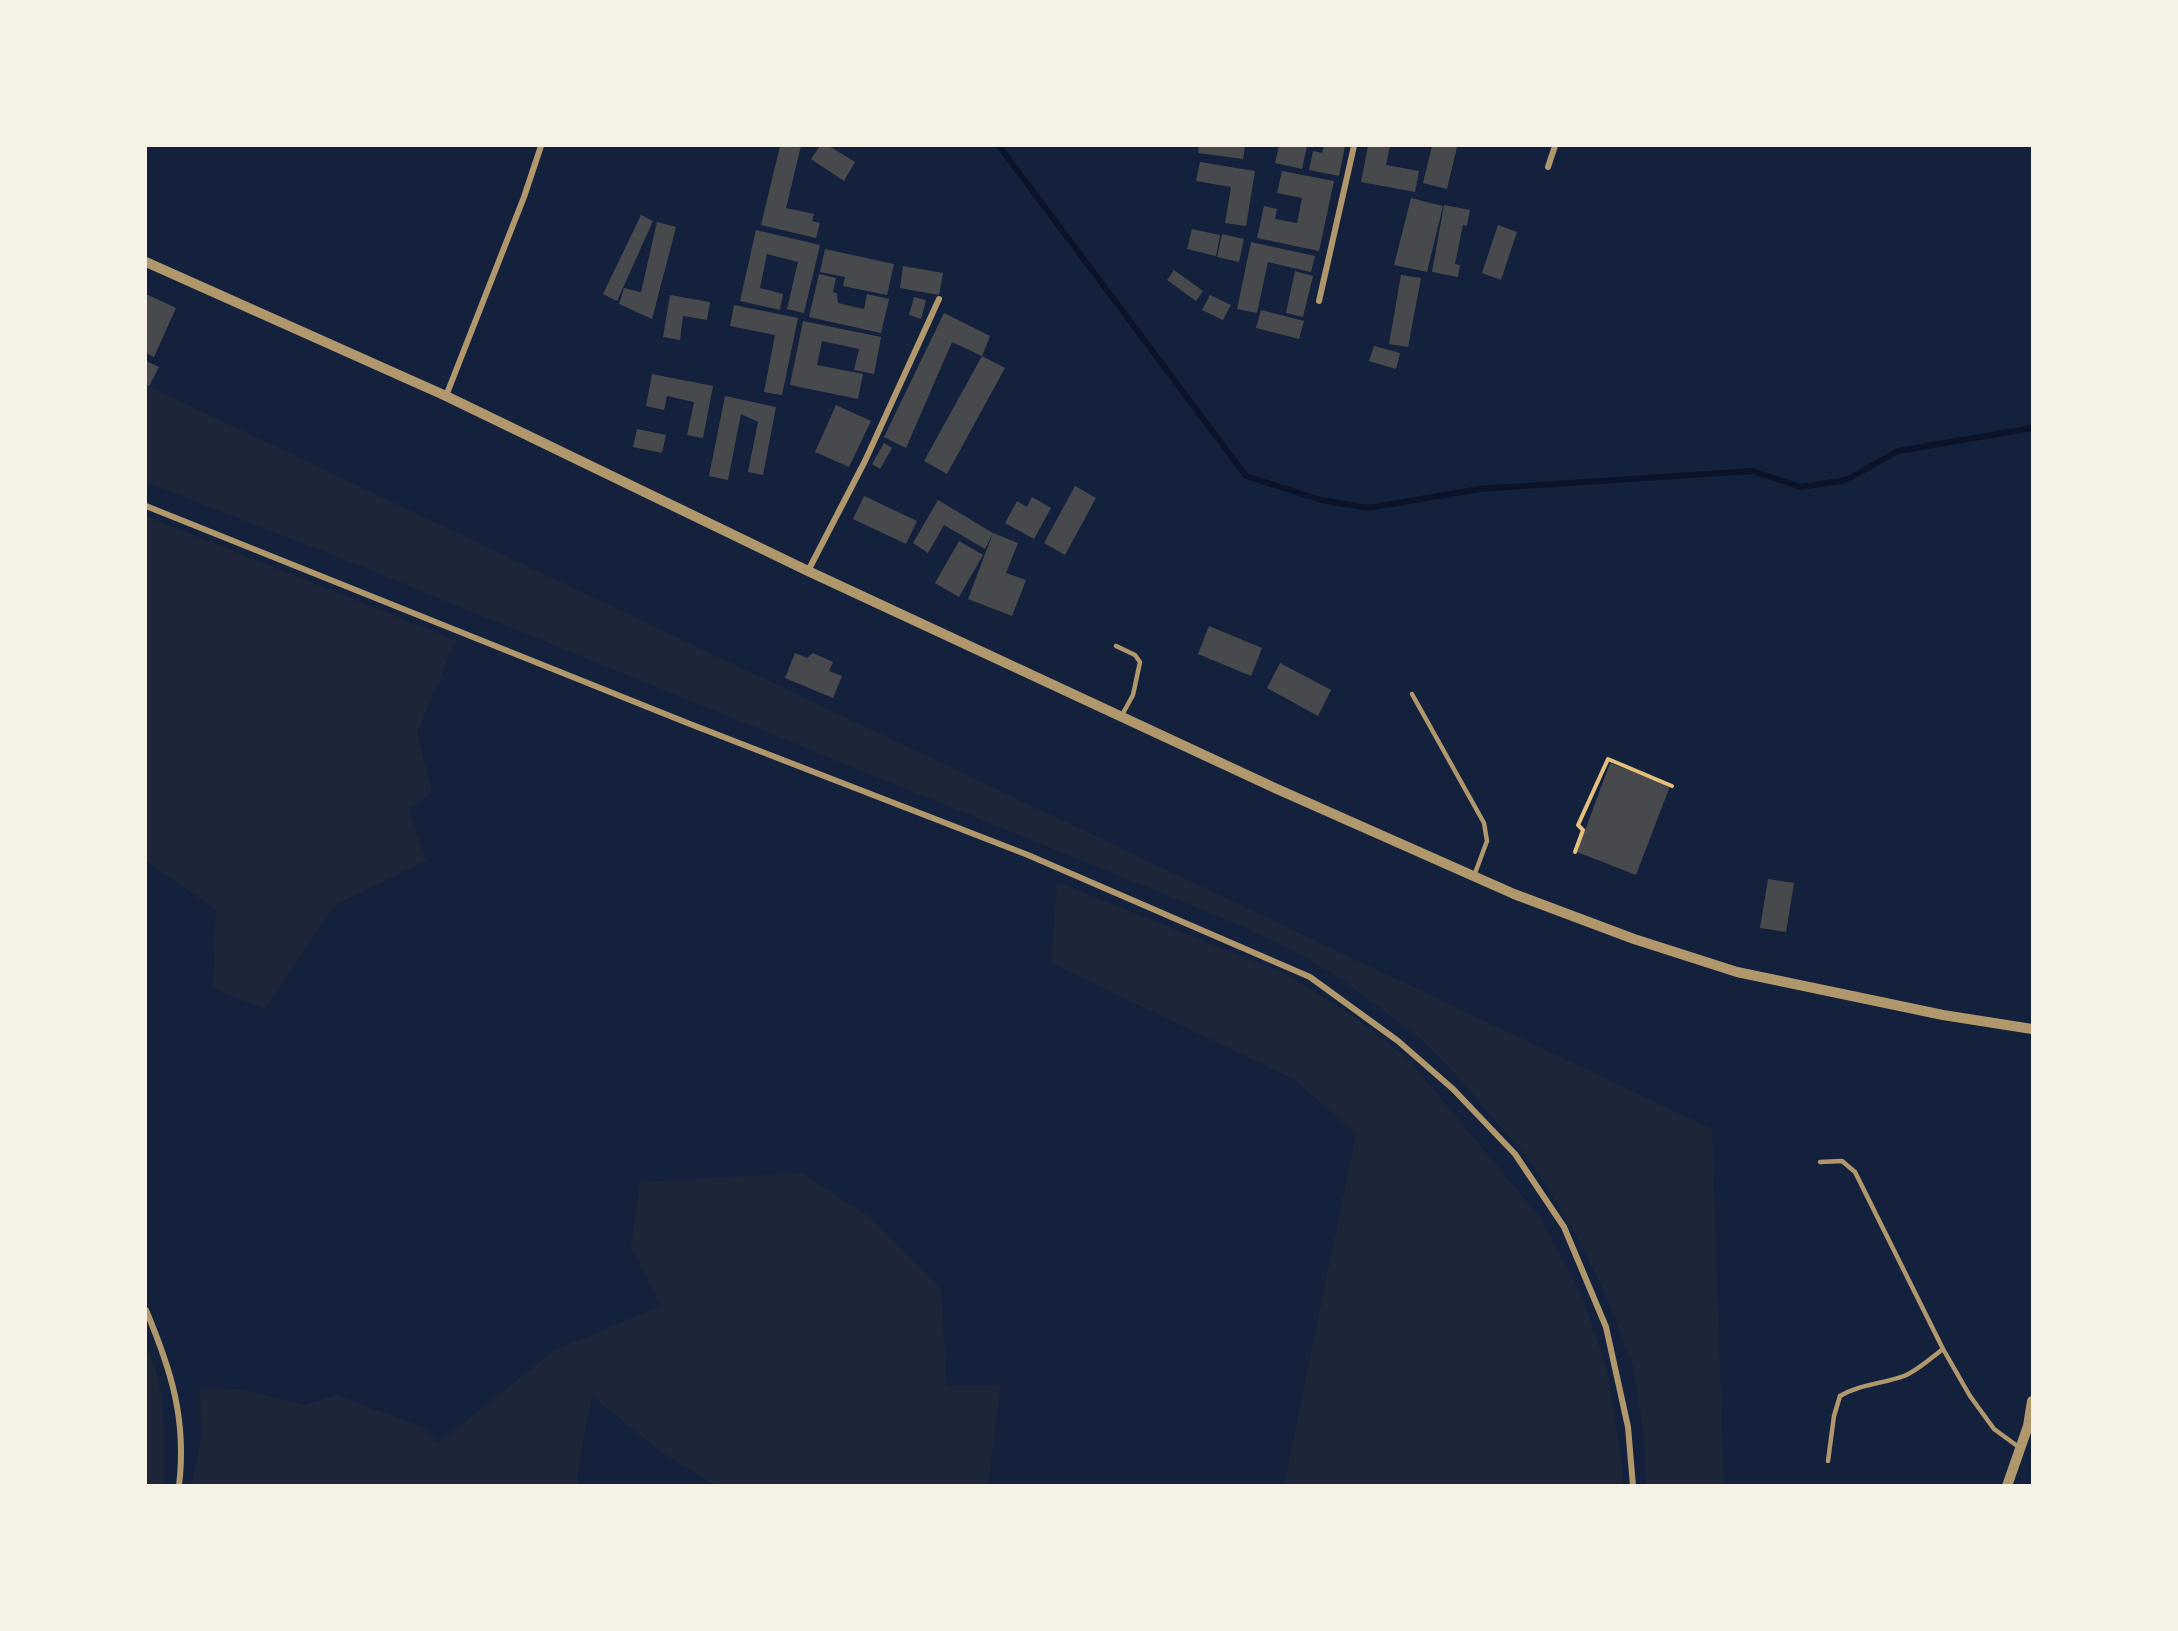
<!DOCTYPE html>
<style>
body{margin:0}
#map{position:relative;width:2178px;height:1631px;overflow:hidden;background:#14213d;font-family:Figtree,sans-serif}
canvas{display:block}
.frame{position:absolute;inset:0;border:147px solid #f6f1e7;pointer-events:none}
</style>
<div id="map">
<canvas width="2178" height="1631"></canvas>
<div class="frame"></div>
</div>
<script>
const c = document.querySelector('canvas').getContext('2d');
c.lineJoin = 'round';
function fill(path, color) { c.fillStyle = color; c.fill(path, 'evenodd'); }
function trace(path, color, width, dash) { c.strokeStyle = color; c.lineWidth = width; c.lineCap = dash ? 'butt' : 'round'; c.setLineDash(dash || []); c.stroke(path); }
fill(new Path2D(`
 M146 385 1712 1129 1724 1485H1646L1644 1436 1633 1366 1606 1296 1579 1240 1535 1167 1460 1079 1420 1038 1343 980 1292 950 1237 924 350 562 146 482Z
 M146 516 456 640 417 733 432 792 409 809 426 861 335 905 265 1009 213 989 216 910 148 862 146 863Z
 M1057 882 1284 973 1348 1012 1409 1060 1539 1216 1582 1296 1607 1369 1622 1463 1623 1485H1284L1356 1134 1295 1080 1051 963Z
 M802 1173 871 1218 941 1288 947 1386 1001 1385 988 1485H715L661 1452 592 1396 580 1457 577 1485H192L201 1437 200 1388 241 1389 305 1405 337 1395 422 1427 438 1443 555 1350 661 1306 631 1247 640 1182Z
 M146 1348C167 1382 165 1446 164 1485H146Z`), '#1d2539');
trace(new Path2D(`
 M999 146 1246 476 1321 500 1368 508 1479 489 1752 471 1801 487 1846 480 1898 451 2032 428`), '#0b132b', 6);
fill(new Path2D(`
 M780 146H801L786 208 814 214 812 221 820 223 816 238 761 225Z
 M820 146H829L855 162 844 181 811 159Z
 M1199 146H1245L1243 159 1198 153Z
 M1279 146H1307L1302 169 1275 163Z
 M1324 146H1345L1339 176 1309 170 1313 151 1322 153Z
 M1368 146H1390L1386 165 1419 171 1415 192 1361 182Z
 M1432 146 1457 147 1447 189 1423 183Z
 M1200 162 1255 171 1246 226 1225 223 1231 187 1196 181Z
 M1282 171 1334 181 1319 251 1257 238 1264 206 1277 209 1275 219 1297 223 1302 198 1277 193Z
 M1411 198 1443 206 1427 272 1394 265Z
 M1444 205 1470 210 1467 226 1463 225 1455 264 1460 265 1458 277 1432 272Z
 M641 215 653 221 617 301 603 294Z
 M657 222 676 227 652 319 619 304 624 288 641 292Z
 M1498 225 1517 232 1501 280 1482 273Z
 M1192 229 1220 235 1216 256 1187 249Z
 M756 230 820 245 804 313 787 309 798 262 767 254 760 288 783 294 780 310 740 301Z
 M1222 234 1244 239 1239 262 1217 257Z
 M1251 242 1315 256 1311 272 1268 262 1257 313 1237 309Z
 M825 249 894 264 887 295 843 286 845 277 820 272Z
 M903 266 943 273 939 295 900 288Z
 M1174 270 1203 291 1196 301 1167 280Z
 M1295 271 1313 276 1303 317 1286 313Z
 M819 274 836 278 833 292 837 293 838 303 864 309 867 294 889 299 881 333 809 317Z
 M1401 275 1421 278 1408 347 1389 344Z
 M146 294 176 308 154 357 146 353Z
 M670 295 710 302 707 320 683 316 680 340 663 337Z
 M1210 295 1231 305 1223 320 1202 310Z
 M914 297 926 300 921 319 909 315Z
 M734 305 798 318 782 395 764 392 775 335 730 326Z
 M1261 310 1304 321 1299 339 1256 328Z
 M944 313 990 336 982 356 952 342 906 448 884 437Z
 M803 321 881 337 874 374 854 370 859 349 822 341 817 365 863 374 858 399 790 385Z
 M1374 346 1400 353 1396 369 1369 361Z
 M982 356 1005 368 947 474 924 461Z
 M146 361 159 367 149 386 146 384Z
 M652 374 713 386 703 438 687 435 694 402 667 396 664 410 646 406Z
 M725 396 776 407 763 475 748 472 758 422 741 414 728 480 709 476Z
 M836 405 871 421 849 467 815 452Z
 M637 429 666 435 662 453 633 447Z
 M884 443 892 448 880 469 872 464Z
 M1075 486 1096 498 1065 555 1044 543Z
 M864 496 917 521 906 544 853 519Z
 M1032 497 1051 508 1034 539 1005 523 1017 501 1027 507Z
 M938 500 993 533 985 549 944 525 928 553 913 543Z
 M993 533 1018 543 1006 573 1026 580 1012 616 968 599Z
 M959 541 983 555 959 597 935 583Z
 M1209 626 1262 648 1251 676 1198 654Z
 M795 653 807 658 813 653 833 662 829 671 842 676 833 698 785 678Z
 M1280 663 1331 690 1318 716 1267 688Z
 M1610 763 1670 786 1636 875 1577 852Z
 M1768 879 1794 883 1786 932 1760 928Z`), '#48494c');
trace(new Path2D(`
 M1575 852 1583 830 1578 825 1608 759 1672 786`), '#e5c07b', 4);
trace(new Path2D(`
 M1116 646 1135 655 1140 662 1133 695 1122 715
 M1412 694 1484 823 1487 841 1474 876
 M1820 1162 1842 1161 1855 1172 1943 1349 1970 1396 1994 1429 2020 1448
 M1828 1461 1834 1416 1840 1396C1860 1384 1882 1384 1904 1376 1917 1371 1931 1358 1943 1349`), '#b1986c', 4.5);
trace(new Path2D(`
 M1548 167 1555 146
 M1319 301 1354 146
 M446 396 524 197 541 146
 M146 506 690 724 1028 855 1310 977 1398 1041 1453 1089 1515 1154 1564 1227 1606 1327 1628 1427 1633 1486
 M808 571 865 461 939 299
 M146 1310C171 1370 187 1419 179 1486`), '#b1986c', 6);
trace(new Path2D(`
 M146 262 446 396 808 571 1277 789 1514 894 1634 939 1737 972 1943 1015 2032 1029
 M2007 1486 2028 1426 2032 1401`), '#b1986c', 10);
</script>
